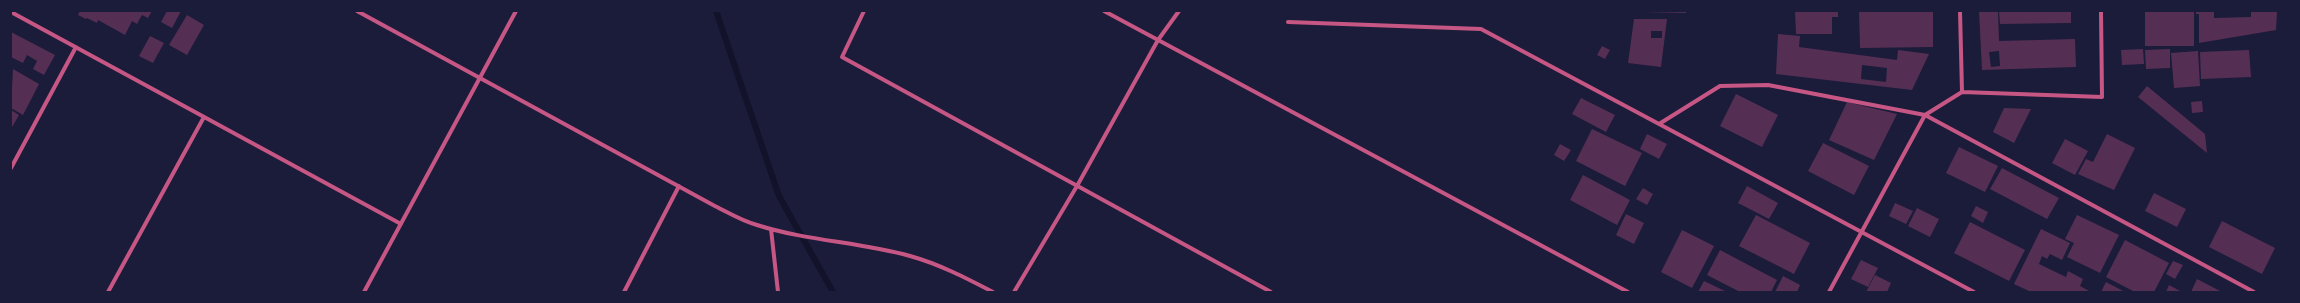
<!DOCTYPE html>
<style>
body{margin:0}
#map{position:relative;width:2300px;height:303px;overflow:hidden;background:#1b1b3a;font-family:Roboto,sans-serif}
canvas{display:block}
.frame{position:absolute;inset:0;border:12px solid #1b1b3a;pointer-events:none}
</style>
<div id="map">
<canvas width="2300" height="303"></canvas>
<div class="frame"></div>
</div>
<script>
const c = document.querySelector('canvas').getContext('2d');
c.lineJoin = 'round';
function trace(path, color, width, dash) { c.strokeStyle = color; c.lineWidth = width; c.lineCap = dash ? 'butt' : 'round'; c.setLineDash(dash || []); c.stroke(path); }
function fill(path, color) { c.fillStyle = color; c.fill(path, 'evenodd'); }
trace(new Path2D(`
 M716 11 779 196 833 292`), '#12122b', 6);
fill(new Path2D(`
 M80 11H152L148 18 142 15 137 24 132 21 125 35 98 20 97 23 87 18 86 19 78 15Z
 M167 11H181L172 28 161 22Z
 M1643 11H1686V13L1643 12Z
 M1795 11H1838V17H1832V34H1796Z
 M1859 11H1933V47L1860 48Z
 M1979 11H1998L1999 41 2075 39 2076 67 1982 70ZM1999 51 2000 66 1991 67 1989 52Z
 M1999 11H2071V23L2000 24Z
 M2145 11H2194V46H2145Z
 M2196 11H2214V18L2251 17V11H2277L2276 30 2199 43V14H2196Z
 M187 15 204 25 187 55 169 45Z
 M1634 19H1667L1661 67 1628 63ZM1651 31H1662V38H1651Z
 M11 32 55 55 44 75 33 69 37 61 27 55 23 63 11 57Z
 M1778 34 1800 36 1799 47 1897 60 1898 50 1929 54 1912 90 1776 74ZM1862 65 1887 68 1886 82 1861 79Z
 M150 36 164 43 153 63 139 56Z
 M1602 46 1610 50 1605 59 1597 55Z
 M2143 49 2144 64 2122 65 2121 50Z
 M2170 49V68L2146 69 2145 50Z
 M2249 50 2251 77 2201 79 2200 52Z
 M2198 51 2200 86 2174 88 2171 53Z
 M13 69 39 84 23 115 11 108Z
 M2147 86 2205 134 2207 153 2138 97Z
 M1736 94 1778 115 1762 147 1720 126Z
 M1581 98 1615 115 1606 132 1572 114Z
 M2202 101 2203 112 2192 113 2191 102Z
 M1847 102 1897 114 1874 160 1829 140Z
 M2004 108 2031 109 2014 143 1993 132Z
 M11 110 19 115 11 129Z
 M1592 129 1642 153 1625 186 1576 161Z
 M1647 134 1667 144 1659 159 1640 149Z
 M2107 134 2135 148 2114 190 2078 174 2086 159 2093 162Z
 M2065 139 2088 151 2075 175 2052 163Z
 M1823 143 1869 166 1854 195 1808 171Z
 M1560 144 1571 150 1564 161 1554 155Z
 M1959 147 1998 166 1985 192 1946 173Z
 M2002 168 2059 198 2047 219 1990 189Z
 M1583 175 1630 200 1617 225 1570 200Z
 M1747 186 1778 203 1769 219 1738 203Z
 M1643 188 1653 194 1647 205 1636 199Z
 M2154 193 2186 209 2177 227 2145 211Z
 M1895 203 1913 211 1906 224 1889 216Z
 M1976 206 1988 212 1983 223 1971 216Z
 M1917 208 1939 219 1930 237 1908 226Z
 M1626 214 1644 223 1634 244 1616 235Z
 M1756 215 1810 243 1794 274 1739 246Z
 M2077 215 2119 235 2100 273 2067 257 2074 243 2065 239Z
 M2222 221 2275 248 2262 274 2209 247Z
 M1970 222 2025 250 2009 281 1954 253Z
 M2041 229 2070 243 2062 260 2050 254 2047 259 2042 256 2039 264 2066 277 2068 271 2083 279 2080 286 2091 292H2031L2014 284Z
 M1682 230 1714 246 1692 288 1661 272Z
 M2125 240 2169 263 2154 292H2135L2106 277Z
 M1720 250 1777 280 1771 292H1740L1707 275Z
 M1861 260 1878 268 1868 287 1851 279Z
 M2173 261 2183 265 2175 279 2166 274Z
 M1875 275 1891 283 1887 292H1866Z
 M1783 276 1800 285 1797 292H1775Z
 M2197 279 2222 292H2191Z
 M1704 281 1727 292H1698Z
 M2106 282 2125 292H2101Z
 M2169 285 2182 292H2166Z`), '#542f53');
trace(new Path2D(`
 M357 11 713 205C727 212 742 221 757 225 807 241 860 242 910 256 939 264 966 278 993 292
 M864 11 842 57 1271 292
 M1104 11 1628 292
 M1960 11 1962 92
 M11 12 401 224
 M1288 22 1481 29 1974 292
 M1659 124 1720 86 1768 85 1925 115 1962 92 2102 97 2101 11
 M11 168 76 47
 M771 229 778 292
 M108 292 204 117
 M364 292 516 11
 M624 292 679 186
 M1014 292 1077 186 1158 40 1179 11
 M1829 292 1925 115 2254 292`), '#c65784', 4);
</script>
